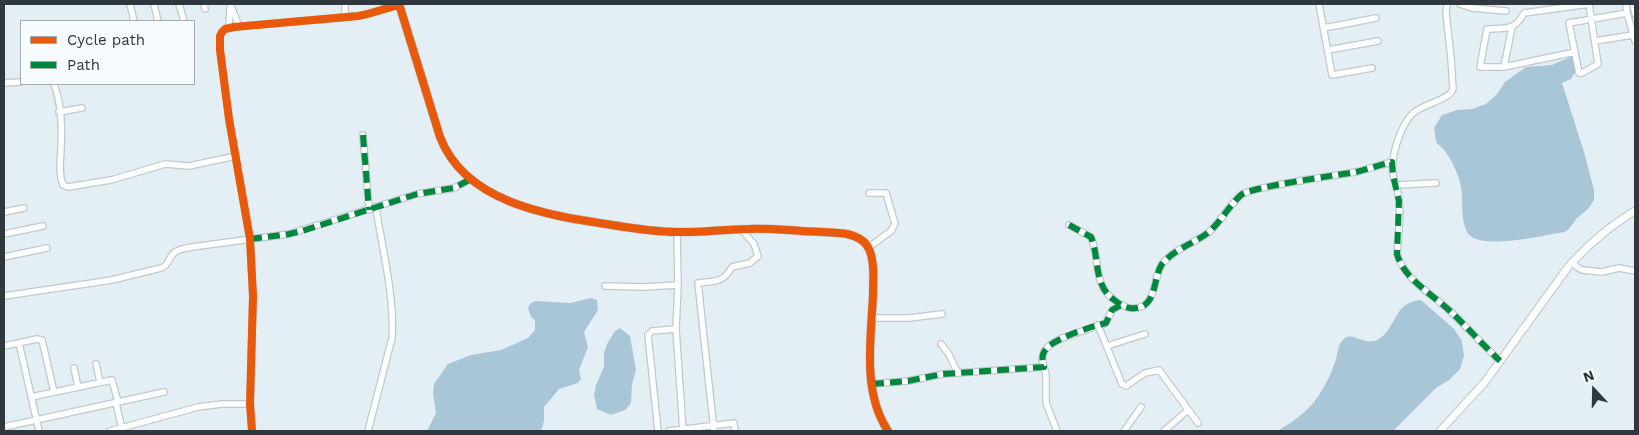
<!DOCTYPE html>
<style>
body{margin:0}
#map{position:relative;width:1639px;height:435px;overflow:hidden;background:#e4eff5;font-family:"Work Sans",sans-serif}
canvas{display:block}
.frame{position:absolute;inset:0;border:5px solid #2e383e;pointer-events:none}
.legend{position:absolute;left:20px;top:20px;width:175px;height:65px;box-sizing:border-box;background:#f6fbfe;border:1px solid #a6adb1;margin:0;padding:6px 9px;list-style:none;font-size:15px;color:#2e383e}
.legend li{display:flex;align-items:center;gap:10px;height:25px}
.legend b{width:25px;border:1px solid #a6adb1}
.north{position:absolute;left:1569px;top:365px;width:50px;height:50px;-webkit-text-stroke:4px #f6fbfe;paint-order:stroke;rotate:339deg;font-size:14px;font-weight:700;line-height:20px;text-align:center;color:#2e383e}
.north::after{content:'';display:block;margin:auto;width:18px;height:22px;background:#2e383e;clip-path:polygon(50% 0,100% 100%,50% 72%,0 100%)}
</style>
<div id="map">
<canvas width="1639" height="435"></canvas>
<div class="frame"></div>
<ul class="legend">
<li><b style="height:6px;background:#e8590c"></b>Cycle path</li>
<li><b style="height:6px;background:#00873e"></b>Path</li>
</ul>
<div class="north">N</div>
</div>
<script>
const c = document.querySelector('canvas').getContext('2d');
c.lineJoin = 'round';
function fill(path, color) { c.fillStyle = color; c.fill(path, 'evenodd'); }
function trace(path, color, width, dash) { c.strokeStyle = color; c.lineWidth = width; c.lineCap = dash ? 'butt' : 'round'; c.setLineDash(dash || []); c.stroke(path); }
fill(new Path2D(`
 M1572 56 1575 60 1576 71 1571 79 1562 83 1584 152 1594 190V200L1588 209 1577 218 1568 230 1564 232C1545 235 1477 252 1467 232 1459 216 1465 196 1459 179 1456 170 1451 159 1445 151 1443 148 1439 146 1437 143 1435 139 1435 133 1434 128L1442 115 1457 110 1472 109 1486 104 1497 94 1505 82 1526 67 1552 65Z
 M591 298 597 300 598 310 584 332 588 347 579 370 581 379 578 383 559 389 544 407V421L541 431H427L436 413 433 393 434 384 448 364 471 355 501 350 528 338 535 330V320L531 317 528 308 530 304 535 301 570 303Z
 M1421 300 1454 329 1462 341 1464 356 1460 369 1449 380 1436 388 1393 431H1278C1295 420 1312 409 1322 390 1328 381 1333 369 1336 359 1338 351 1338 343 1345 338 1354 331 1368 351 1384 335 1398 320 1396 302 1421 300Z
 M620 328 630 336 636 370 632 384 631 403 625 410 611 415 597 409 594 395 596 385 604 367V353L607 344 615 331Z`), '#a8c6d8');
const minor = new Path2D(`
 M130 4 134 21
 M154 4 158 21
 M179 4 184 21
 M204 4 205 9
 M230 4 239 26
 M345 4V17
 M1319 4 1332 75 1372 68
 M1447 4 1446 13 1451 58 1453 89C1450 100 1422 104 1412 114 1400 127 1390 158 1393 175 1395 184 1399 192 1399 201 1401 218 1398 237 1397 254 1404 279 1432 294 1450 311 1467 327 1483 345 1500 361
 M1460 4 1472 8 1506 11
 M1589 4C1592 24 1595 44 1598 64L1582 73H1579L1569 23 1627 13
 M1626 4 1627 13 1635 41
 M1633 4 1635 14
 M229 28 230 7
 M1324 28 1376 18
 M1595 41 1633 35
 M1328 50 1378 41
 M1575 52 1504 67H1480L1487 29C1505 28 1515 31 1524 13L1589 4
 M1504 67 1512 27
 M4 83 21 82
 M54 84C61 102 62 127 61 146 61 160 58 173 63 185L68 187 111 180 165 164 189 166 236 156
 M59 112 82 108
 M363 135 369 210
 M1396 185 1436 183
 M4 212 24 208
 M1069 225 1091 237C1100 259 1093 284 1113 299 1118 303 1123 307 1130 308 1158 311 1152 279 1162 264 1174 249 1195 243 1209 232 1221 221 1229 206 1241 195 1250 187 1338 175 1356 172 1368 169 1380 165 1392 162
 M677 232 678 285 676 329 683 431
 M4 234 43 226
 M868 248 891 231 895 224 886 193H869
 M4 257 47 248
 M1572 262 1577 267 1582 270 1602 272 1619 268 1635 271
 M605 286 643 287 678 285
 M4 296 112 280 161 268C170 265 168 257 175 252 179 249 186 248 192 247L289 234 417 194 454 188 471 179
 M871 318H909L942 314
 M1098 325 1122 384 1126 386 1145 373 1159 370 1198 423
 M19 343 39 431
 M941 344 948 353 958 373
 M4 346 37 339 42 340 54 392
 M1107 346 1145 334
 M96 364 100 382
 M74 368 78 387
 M872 384 908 381 943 374 1044 367
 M31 397 112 380 118 402
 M116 403 122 429
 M4 427 164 392
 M110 431 198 407 222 404H250
 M252 431 250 404 253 296 250 239 229 119 220 50V36L222 32 225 29 234 27 358 16C372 14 385 8 399 5
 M368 431 392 338C395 299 382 247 376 208
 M658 431 648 335 652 331 676 329
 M669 431 734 423 735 431
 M714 431 698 283C715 281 723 283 732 267L750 263 758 256 754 244 741 229
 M1057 431 1046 403V375L1042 359 1044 351 1050 345 1062 338 1106 323 1112 310 1121 305
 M1124 431 1141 407
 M1164 431 1188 410`);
const tertiary = new Path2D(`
 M399 4 440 137C465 202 546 215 606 224 630 228 654 232 677 232 701 233 725 229 749 229 767 228 784 230 802 231 817 232 833 232 847 234 856 236 865 240 869 249 875 263 873 280 873 295 871 340 862 392 888 431
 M1440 431 1485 382 1568 267C1588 245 1609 226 1635 211`);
trace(minor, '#bfc9ce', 8);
trace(tertiary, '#bfc9ce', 9);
trace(minor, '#fbfdfe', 5.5);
trace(tertiary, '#fbfdfe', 7);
trace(new Path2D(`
 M363 135 369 210
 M1069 225 1091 237C1100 259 1093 284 1113 299 1118 303 1123 307 1130 308 1158 311 1152 279 1162 264 1174 249 1195 243 1209 232 1221 221 1229 206 1241 195 1250 187 1338 175 1356 172 1368 169 1380 165 1392 162L1393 175 1399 201 1397 254C1404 279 1432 294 1450 311 1467 327 1483 345 1500 361
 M250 239 289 234 302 231 417 194 454 188 471 179
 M872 384 908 381 943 374 1044 367C1043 362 1041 357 1044 352 1050 339 1091 327 1106 323L1112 310 1121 305`), '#00873e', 6, [12, 6]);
trace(new Path2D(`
 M399 4 440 137C465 202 546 215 606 224 630 228 654 232 677 232 701 233 725 229 749 229 767 228 784 230 802 231 817 232 833 232 847 234 856 236 865 240 869 249 875 263 873 280 873 295 871 340 862 392 888 431
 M252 431 250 404 253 296 250 239 229 119 220 50V36L222 32 225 29 234 27 358 16C372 14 385 8 399 5`), '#e8590c', 8);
</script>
